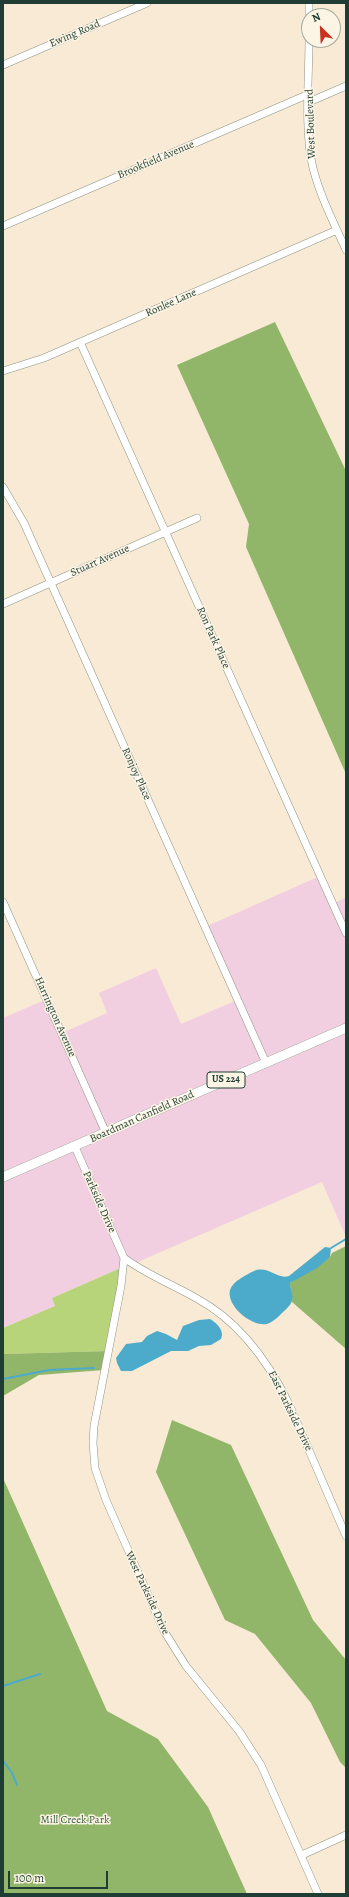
<!DOCTYPE html>
<style>
body{margin:0}
#map{position:relative;width:349px;height:1897px;overflow:hidden;background:#f8ead4;font-family:Alegreya,serif}
canvas{display:block}
.frame{position:absolute;inset:0;border:4px solid #1f3d34;pointer-events:none}
.north{position:absolute;left:301px;top:8px;width:40px;height:40px;box-sizing:border-box;background:#fcf5e5;border:1px solid #a4ab9e;border-radius:50%;rotate:336deg;font-size:11px;font-weight:700;line-height:16px;text-align:center;color:#1f3d34}
.north::after{content:'';display:block;margin:auto;width:14px;height:18px;background:#c8321e;clip-path:polygon(50% 0,100% 100%,50% 72%,0 100%)}
.scale{position:absolute;left:8px;top:1871px;width:100px;height:18px;box-sizing:border-box;border:2px solid #1f3d34;border-top:0;padding-left:5px;font-size:12px;line-height:14px;white-space:nowrap;color:#1f3d34;-webkit-text-stroke:3px #fcf5e5;paint-order:stroke}
</style>
<div id="map">
<canvas width="349" height="1897"></canvas>
<div class="frame"></div>
<div class="north">N</div>
<div class="scale">100 m</div>
</div>
<script>
const c = document.querySelector('canvas').getContext('2d');
c.lineJoin = 'round';
function fill(path, color) { c.fillStyle = color; c.fill(path, 'evenodd'); }
function trace(path, color, width, dash) { c.strokeStyle = color; c.lineWidth = width; c.lineCap = dash ? 'butt' : 'round'; c.setLineDash(dash || []); c.stroke(path); }
function drawText(font, color, halo, rows, align = 'center') {
  c.font = font + ' Alegreya,serif'; c.lineWidth = 3; c.setLineDash([]); c.textBaseline = 'middle'; c.strokeStyle = halo; c.fillStyle = color; for (const [text, x, y, turn = 0] of rows) {
    c.save(); c.translate(x, y); c.rotate((+turn || 0) * Math.PI / 180); c.textAlign = isNaN(turn) ? turn : align; if (halo) c.strokeText(text, 0, 0); c.fillText(text, 0, 0); c.restore();
  }
}
fill(new Path2D(`
 M320 876 333 904 346 897V1237L322 1182 133 1264 124 1258 123 1267 52 1298 55 1306 3 1328V1018L47 999 62 1033 107 1013 99 993 156 968 181 1024 237 1000 205 927Z`), '#f2cfe0');
fill(new Path2D(`
 M123 1267 108 1351 3 1354V1328L55 1306 52 1298Z`), '#b7d47a');
fill(new Path2D(`
 M275 322 346 471V774L246 547 249 524 177 365Z
 M346 1246V1349L292 1302C293 1295 290 1290 290 1283L330 1257 332 1253Z
 M108 1351 104 1370 39 1375 3 1396V1354Z
 M172 1420 231 1445 313 1620 346 1660V1768L340 1762 311 1703 255 1634 225 1620 156 1472Z
 M3 1478 107 1711 158 1739 208 1807 247 1894H3Z`), '#91b66a');
fill(new Path2D(`
 M325 1247 331 1248 330 1257 317 1268 290 1283C290 1289 294 1295 292 1301 290 1306 286 1309 282 1313 278 1317 273 1322 267 1324 252 1327 226 1306 230 1290 233 1281 246 1275 254 1271 268 1265 277 1280 289 1276Z
 M210 1319C217 1323 225 1331 221 1339L211 1345 199 1346 188 1351H171L132 1371H121L117 1363 116 1358 126 1344 142 1342 147 1336 157 1331 166 1334 177 1340 183 1326 199 1320Z`), '#4caaca');
trace(new Path2D(`
 M331 1248 346 1239
 M3 1379 49 1370 94 1368
 M3 1686 40 1674
 M3 1761 12 1773 17 1785`), '#4caaca', 2);
const minor = new Path2D(`
 M309 3V16
 M309 40C309 78 304 131 313 168 320 196 334 223 346 250
 M3 65 147 3
 M309 102 346 86
 M3 226 309 94
 M80 342 346 933
 M3 371 44 358 337 230
 M3 487 24 523 266 1063
 M3 604 197 518
 M3 902 106 1133
 M75 1147 124 1258
 M124 1258 121 1286 94 1426 93 1443 95 1468 106 1500 164 1631 186 1666 239 1731 261 1765 318 1894
 M124 1258C146 1274 171 1284 196 1298 239 1321 268 1361 289 1404L346 1536
 M302 1855 346 1835`);
const major = new Path2D(`
 M3 1177 346 1028`);
trace(minor, '#8c9484', 8);
trace(major, '#8c9484', 10);
trace(minor, '#fff', 7);
trace(major, '#fff', 9);
for (const [x, y, w] of [
 [226,1080,38]
]) { const box = new Path2D(); box.roundRect(x - w / 2, y - 8, w, 16, 3); c.fillStyle = '#fcf5e5'; c.fill(box); trace(box, '#1f3d34', 1); }
drawText('bold 10px', '#1f3d34', null, [
 ["US 224",226,1080]
]);
drawText('11px', '#1f3d34', '#fcf5e5', [
 ["Ewing Road",75,34,-23],
 ["West Boulevard",311,124,-92],
 ["Brookfield Avenue",156,160,-23],
 ["Ronlee Lane",171,303,-24],
 ["Stuart Avenue",100,561,-24],
 ["Ron Park Place",213,638,66],
 ["Ronjoy Place",136,774,66],
 ["Harrington Avenue",55,1017,66],
 ["Boardman Canfield Road",142,1117,-24],
 ["Parkside Drive",99,1202,66],
 ["East Parkside Drive",290,1411,64],
 ["West Parkside Drive",147,1593,65]
]);
drawText('11px', '#3d5b42', '#fcf5e5', [
 ["Mill Creek Park",75,1820]
]);
</script>
